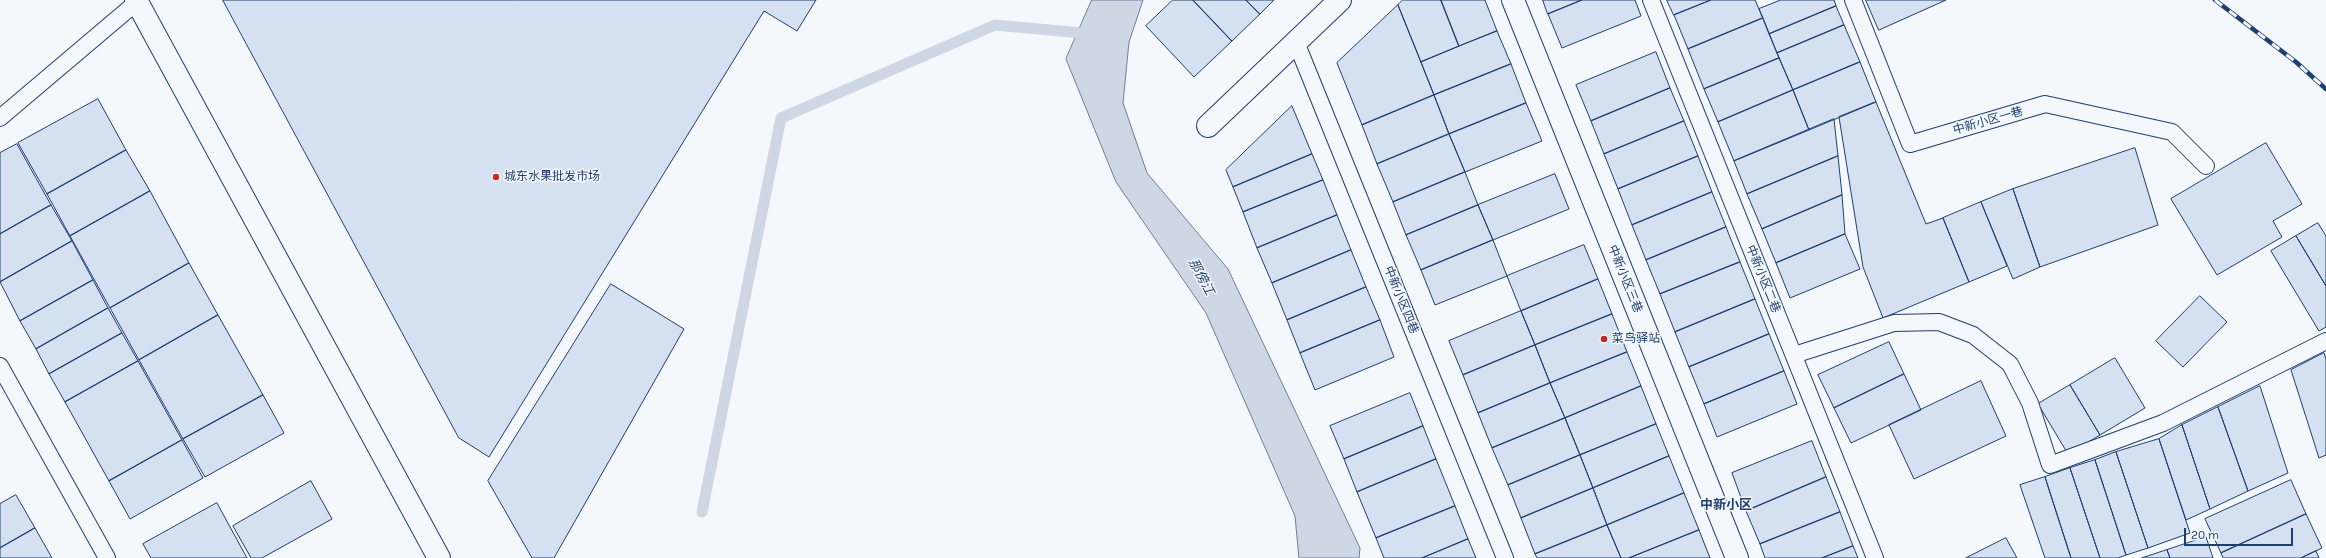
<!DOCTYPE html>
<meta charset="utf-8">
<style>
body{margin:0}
#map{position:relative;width:2326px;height:558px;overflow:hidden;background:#f4f7fb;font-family:Karla,sans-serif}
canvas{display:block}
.scale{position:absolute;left:2184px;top:528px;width:109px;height:18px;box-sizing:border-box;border:2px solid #1d3f73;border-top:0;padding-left:5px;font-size:12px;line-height:14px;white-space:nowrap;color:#1d3f73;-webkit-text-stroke:3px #f4f7fb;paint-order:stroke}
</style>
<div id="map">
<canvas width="2326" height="558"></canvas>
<div class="scale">20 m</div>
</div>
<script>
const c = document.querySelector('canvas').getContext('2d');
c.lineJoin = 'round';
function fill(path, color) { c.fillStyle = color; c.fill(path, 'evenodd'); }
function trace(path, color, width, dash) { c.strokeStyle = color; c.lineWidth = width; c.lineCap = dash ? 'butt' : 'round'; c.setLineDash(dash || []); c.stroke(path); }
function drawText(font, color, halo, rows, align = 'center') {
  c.font = font + ' Karla,"Noto Sans SC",sans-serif'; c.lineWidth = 3; c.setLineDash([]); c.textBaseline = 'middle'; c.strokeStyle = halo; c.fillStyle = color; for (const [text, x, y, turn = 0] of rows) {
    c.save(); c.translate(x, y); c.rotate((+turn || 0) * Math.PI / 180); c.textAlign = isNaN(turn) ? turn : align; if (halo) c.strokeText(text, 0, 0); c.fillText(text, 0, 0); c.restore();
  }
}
const water = new Path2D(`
 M1092 0H1143L1129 42 1123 103 1147 173 1228 269 1360 548 1359 558H1299L1295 516 1206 313 1116 182 1066 59Z`);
fill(water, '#cfd7e4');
trace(water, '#687fa3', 1);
trace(new Path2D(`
 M702 512 781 118 995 25 1093 34`), '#cfd7e4', 11);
const building = new Path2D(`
 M223 0H816L797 31 764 11 489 457 459 438Z
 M1173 0H1193L1232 41 1194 77 1146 26Z
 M1193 0H1246L1260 14 1232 41Z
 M1246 0H1274L1260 14Z
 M1403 0H1441L1459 46 1421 62 1398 5Z
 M1441 0H1485L1497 31 1459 46Z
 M1543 0H1582L1548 14Z
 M1582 0H1635L1641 16 1562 48 1548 14Z
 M1667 0H1711L1674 15Z
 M1711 0H1755L1763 18 1688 49 1674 15Z
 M1781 0H1834L1836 6 1769 34 1759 9Z
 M1866 0H1946L1879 30Z
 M1398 5 1434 95 1362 125 1337 63Z
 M1836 6 1844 25 1777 53 1769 34Z
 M1763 18 1779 58 1704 89 1688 49Z
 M1844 25 1860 62 1793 90 1777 53Z
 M1497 31 1511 64 1434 95 1421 62Z
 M1656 52 1670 88 1591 121 1576 85Z
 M1779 58 1793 90 1718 122 1704 89Z
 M1860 62 1876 102 1809 130 1793 90Z
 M1511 64 1526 103 1449 134 1434 95Z
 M1670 88 1684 121 1604 154 1591 121Z
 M1793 90 1809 130 1734 161 1718 122Z
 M1434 95 1449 134 1377 164 1362 125Z
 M98 99 126 150 47 194 18 143Z
 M1876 102 1926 224 1943 218 1969 282 1883 318 1863 267 1839 117Z
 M1526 103 1542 141 1465 172 1449 134Z
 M1292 106 1312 154 1233 187 1226 170Z
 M1834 119 1838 156 1747 194 1734 161Z
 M1684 121 1698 156 1618 189 1604 154Z
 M1449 134 1465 172 1393 202 1377 164Z
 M2266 143 2302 204 2273 221 2282 237 2217 275 2171 199Z
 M17 144 51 205 0 234V153Z
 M2135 148 2158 225 2040 267 2013 189Z
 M126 150 150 191 70 236 47 194Z
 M1312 154 1323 180 1243 212 1233 187Z
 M1698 156 1712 192 1632 225 1618 189Z
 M1838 156 1842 195 1762 229 1747 194Z
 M1465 172 1478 205 1406 235 1393 202Z
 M1555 174 1569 209 1493 240 1478 205Z
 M1323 180 1337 215 1257 248 1243 212Z
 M2013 189 2040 267 2013 279 1981 202Z
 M150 191 189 263 110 308 70 236Z
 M1712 192 1726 227 1646 260 1632 225Z
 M1842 195 1845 234 1776 263 1762 229Z
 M1981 202 2007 266 1969 282 1943 218Z
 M51 205 72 241 0 282V234Z
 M1478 205 1493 240 1421 270 1406 235Z
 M1337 215 1351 250 1272 283 1257 248Z
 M2318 223 2326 236V286L2296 236Z
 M1726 227 1740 262 1660 294 1646 260Z
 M1845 234 1860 269 1790 298 1776 263Z
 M2296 236 2326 286V327L2319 331 2271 251Z
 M1493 240 1507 276 1435 305 1421 270Z
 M72 241 93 280 20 321 0 282Z
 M1584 245 1598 279 1521 311 1507 276Z
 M1351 250 1366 287 1287 320 1272 283Z
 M1740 262 1755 299 1675 332 1660 294Z
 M189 263 218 315 139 360 110 308Z
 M1598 279 1612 314 1535 345 1521 311Z
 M93 280 108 308 36 349 20 321Z
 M611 284 684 329 554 558H532L488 481Z
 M1366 287 1380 320 1300 353 1287 320Z
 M2200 296 2227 322 2183 367 2156 341Z
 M1755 299 1769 334 1689 367 1675 332Z
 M108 308 122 333 49 374 36 349Z
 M1521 311 1535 345 1463 375 1449 341Z
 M1612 314 1627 352 1550 383 1535 345Z
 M218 315 263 395 183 439 139 360Z
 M1380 320 1394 357 1315 390 1300 353Z
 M122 333 138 361 65 402 49 374Z
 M1769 334 1784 371 1704 404 1689 367Z
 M1889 342 1904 374 1834 408 1818 375Z
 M1535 345 1550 383 1478 413 1463 375Z
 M1627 352 1641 386 1565 418 1550 383Z
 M2324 353 2326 359V455L2319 458 2291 370Z
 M2115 358 2145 408 2100 435 2070 385Z
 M138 361 182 440 109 481 65 402Z
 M1784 371 1797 404 1717 437 1704 404Z
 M1904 374 1921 410 1851 443 1834 408Z
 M1981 381 2006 436 1914 479 1889 425Z
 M1550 383 1565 418 1492 448 1478 413Z
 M2070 385 2100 435 2068 454 2038 404Z
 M1641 386 1656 424 1580 455 1565 418Z
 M2260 386 2288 473 2248 491 2218 407Z
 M1410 393 1423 426 1344 459 1330 426Z
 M263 395 284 433 205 477 183 439Z
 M2218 407 2248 491 2210 509 2182 425Z
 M1565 418 1580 455 1508 485 1492 448Z
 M1656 424 1669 456 1593 488 1580 455Z
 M2182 425 2210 509 2186 520 2159 439Z
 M1423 426 1436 459 1357 492 1344 459Z
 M2159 439 2190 533 2148 548 2116 452Z
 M182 440 203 478 130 519 109 481Z
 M1812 441 1826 477 1746 511 1732 473Z
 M2116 452 2148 548 2126 555 2095 460Z
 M1580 455 1593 488 1521 518 1508 485Z
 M1669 456 1684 493 1607 525 1593 488Z
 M1436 459 1455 506 1376 538 1357 492Z
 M2095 460 2126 555 2118 558H2100L2070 468Z
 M2070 468 2100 558H2071L2045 477Z
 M1826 477 1840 512 1760 544 1746 511Z
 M2045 477 2071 558H2045L2020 485Z
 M2291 480 2306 514 2221 553 2205 519Z
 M311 481 332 519 262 558H251L233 526Z
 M1593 488 1607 525 1535 554 1521 518Z
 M1684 493 1699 530 1629 558H1621L1607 525Z
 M16 495 35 528 0 548V504Z
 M217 503 247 558H151L143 544Z
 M1455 506 1468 539 1422 558H1384L1376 538Z
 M1840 512 1853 546 1822 558H1765L1760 544Z
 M2306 514 2322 548 2301 558H2223L2221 553Z
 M1607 525 1621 558H1537L1535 554Z
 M35 528 52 558H0V548Z
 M1699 530 1710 558H1629Z
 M2206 537 2213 558H2170L2167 550Z
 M2006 538 2017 558H1966Z
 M1468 539 1476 558H1422Z
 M1853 546 1858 558H1822Z
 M2167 550 2170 558H2142Z
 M2316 551 2319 558H2301Z`);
fill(building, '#d5e0f0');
trace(building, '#1d3f73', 1);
const lane = new Path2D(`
 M1651 0 1875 558
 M1853 0 1910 144 2045 104 2172 132 2206 166
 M1296 42 1505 558
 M0 118 137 2
 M1794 355 1894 323 1939 322 1973 335 2010 364 2030 403 2050 465 2163 423 2326 341
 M0 366 107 558`);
const street = new Path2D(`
 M136 0 439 558
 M1513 0 1737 558
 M1208 126 1340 0`);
trace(lane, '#1d3f73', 18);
trace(street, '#1d3f73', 24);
trace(lane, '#f4f7fb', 16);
trace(street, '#f4f7fb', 22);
const rail = new Path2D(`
 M2215 0 2296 62 2326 89`);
trace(rail, '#1d3f73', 4.5);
trace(rail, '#f4f7fb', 3, [9]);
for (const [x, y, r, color] of [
 [496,177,4,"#c62828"],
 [1604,339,4,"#c62828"]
]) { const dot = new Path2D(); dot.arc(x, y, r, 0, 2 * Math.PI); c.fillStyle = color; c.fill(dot); trace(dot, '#f4f7fb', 1.5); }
drawText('12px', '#1d3f73', '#f4f7fb', [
 ["中新小区一巷",1988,121,-16],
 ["中新小区三巷",1625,279,68],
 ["中新小区二巷",1763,279,68],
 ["中新小区四巷",1401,300,68]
]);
drawText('12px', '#1d3f73', '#f4f7fb', [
 ["城东水果批发市场",504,177],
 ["菜鸟驿站",1612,339]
], 'left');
drawText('italic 13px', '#1d3f73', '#f4f7fb', [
 ["那傍江",1201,277,62]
]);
drawText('bold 13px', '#1d3f73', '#f4f7fb', [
 ["中新小区",1726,505]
]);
</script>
